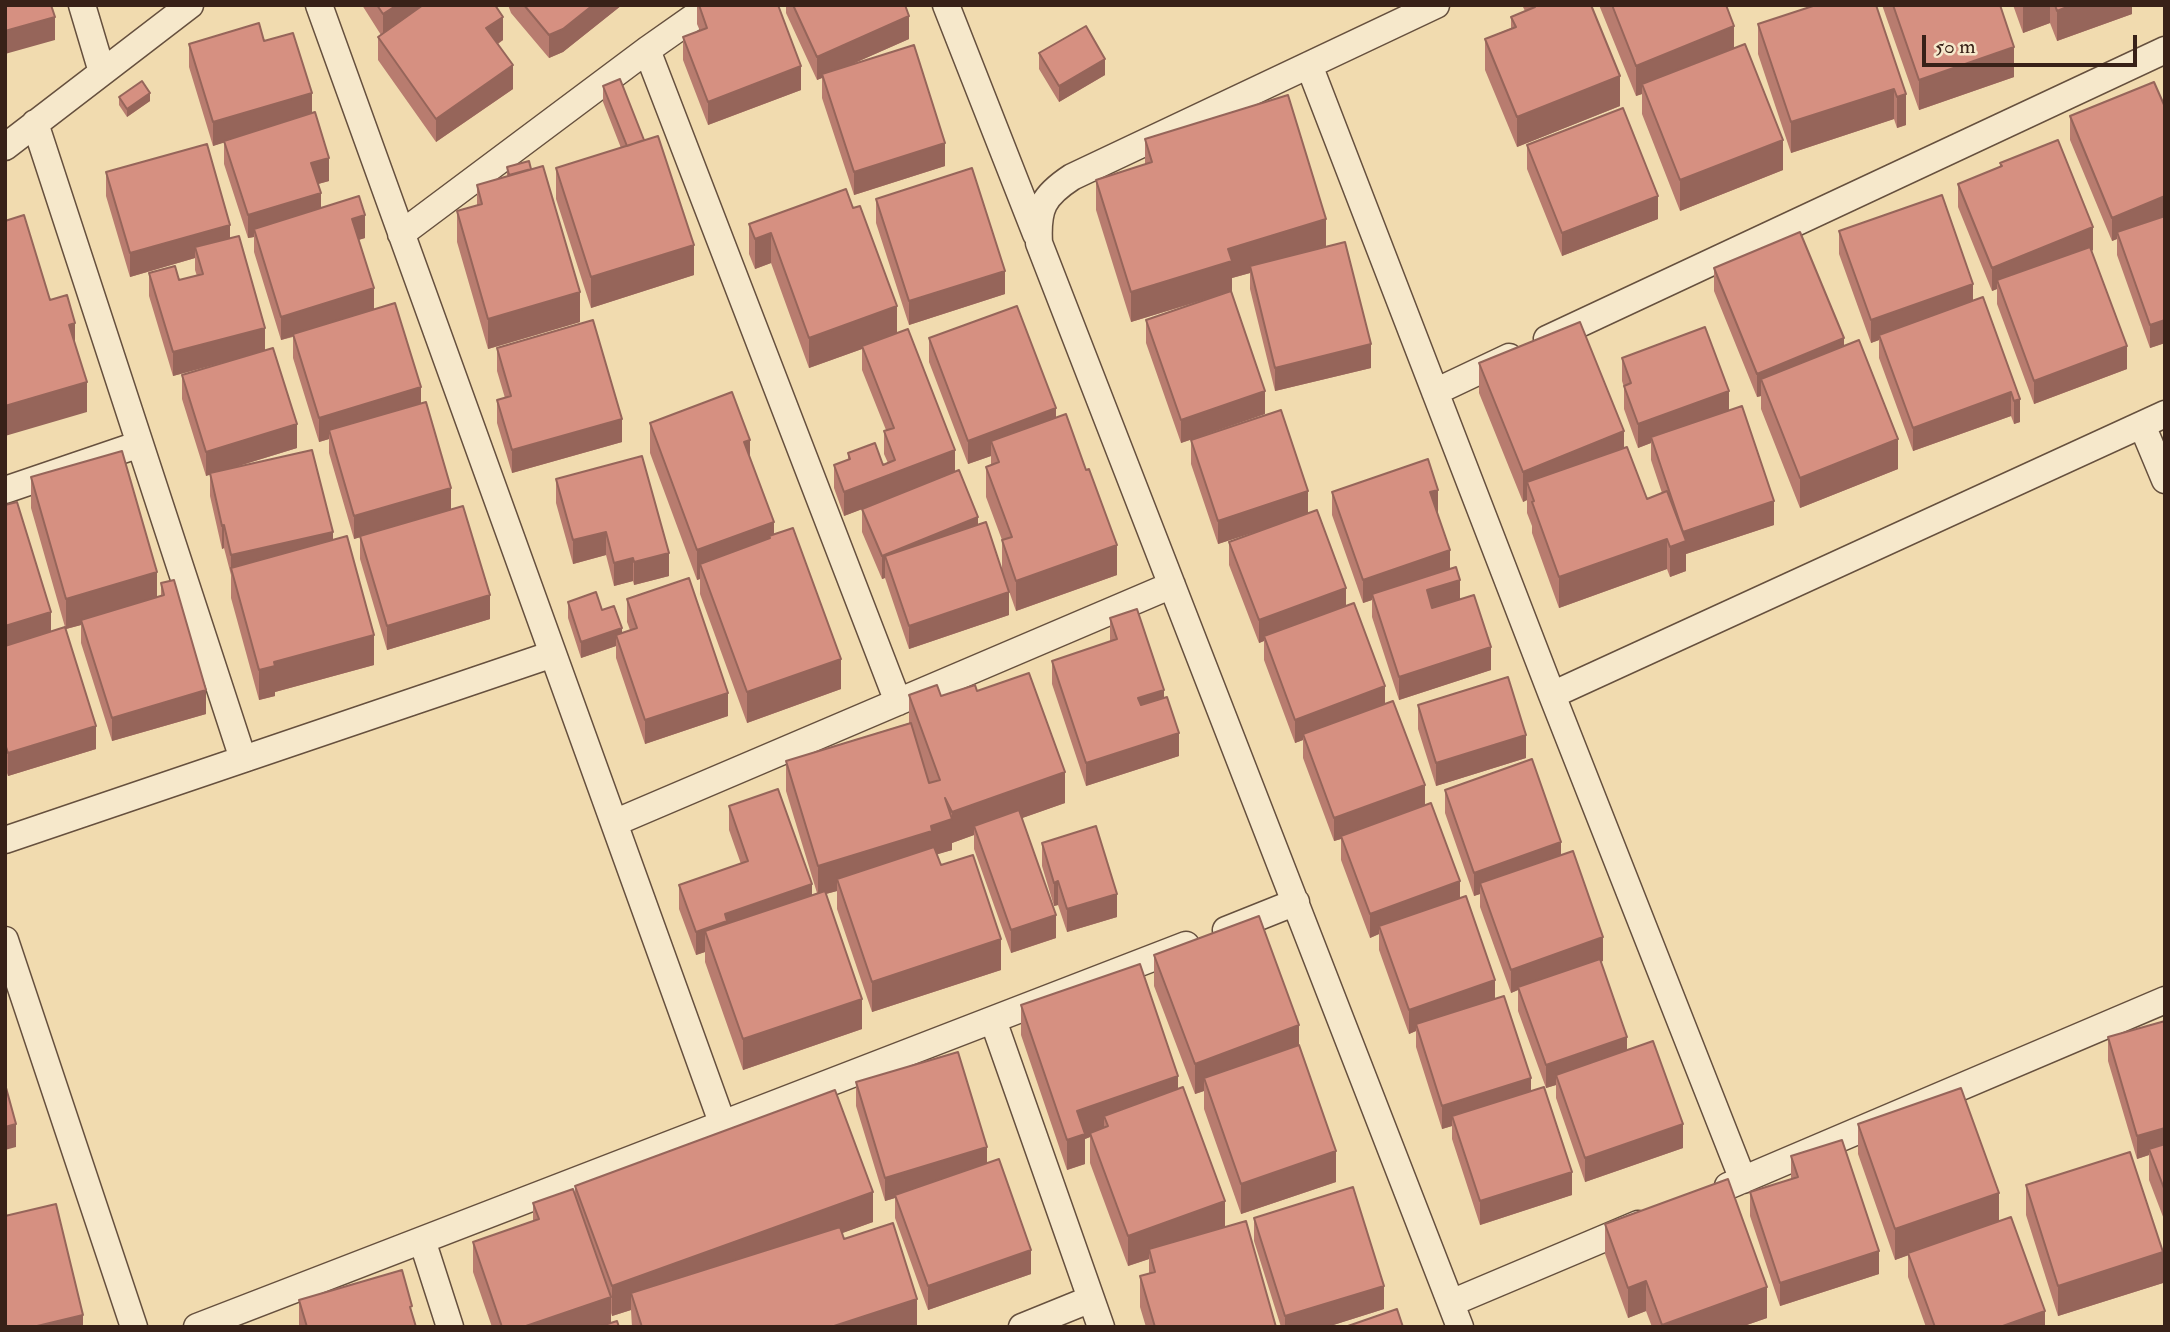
<!DOCTYPE html>
<style>
body{margin:0}
#map{position:relative;width:2170px;height:1332px;overflow:hidden;background:#f1dbaf;font-family:"IM FELL Double Pica",serif}
canvas{display:block}
.frame{position:absolute;inset:0;border:7px solid #382118;pointer-events:none}
.scale{position:absolute;left:1922px;top:35px;width:215px;height:32px;box-sizing:border-box;border:4px solid #382118;border-top:0;padding-left:9px;font-size:21px;line-height:24px;white-space:nowrap;color:#382118;-webkit-text-stroke:5px #f6e8cb;paint-order:stroke}
</style>
<div id="map">
<canvas width="2170" height="1332"></canvas>
<div class="frame"></div>
<div class="scale">50 m</div>
</div>
<script>
const c = document.querySelector('canvas').getContext('2d');
c.lineJoin = 'round';
function trace(path, color, width, dash) { c.strokeStyle = color; c.lineWidth = width; c.lineCap = dash ? 'butt' : 'round'; c.setLineDash(dash || []); c.stroke(path); }
function fill(path, color) { c.fillStyle = color; c.fill(path, 'evenodd'); }
const street = new Path2D(`
 M82 5 102 72
 M319 5 723 1125
 M946 5 1036 234
 M1436 5 1072 177C1043 196 1037 208 1039 243L1460 1327
 M647 50 898 702
 M1309 65 1552 695 1743 1180
 M35 123 243 759
 M5 147 190 5
 M401 234 647 50 711 5
 M1547 339 2165 50
 M1435 392 1509 357
 M2142 425 2165 480
 M5 490 140 444
 M1552 695 2165 414
 M614 823 1172 585
 M5 840 553 654
 M1226 930 1296 902
 M5 940 134 1327
 M993 1020 1101 1327
 M1728 1186 2165 1000
 M422 1240 450 1327
 M1451 1303 1638 1224
 M197 1327 1186 945
 M1022 1327 1091 1299`);
trace(street, '#66503e', 29);
trace(street, '#f6e8cb', 26);
fill(new Path2D(`
 M362 5H495L503 40 498 44 513 89 436 142 378 60V37L381 35Z
 M508 5H622L563 52 549 58 511 13Z
 M697 5H778L801 90 708 125 683 60V37L700 31 697 24Z
 M786 5H905L909 39 850 65 945 166 854 195 822 98V78L817 80 786 13Z
 M1522 5H1591L1620 106 1517 147 1485 70V39L1511 28V17L1525 11Z
 M1599 5H1726L1734 48 1783 170 1680 211 1642 114V94L1636 96Z
 M1876 5 1906 125 1897 128 1894 119 1791 153 1758 54V24Z
 M1882 5H2000L2014 77 1919 110Z
 M2013 5H2132V14L2057 41 2050 23 2023 33Z
 M264 41 312 113 329 181 318 184 321 208 365 238 358 240 374 310 421 404 451 509 490 619 387 650 360 559V537L354 539 329 453V439L319 442 293 358V337L281 340 254 252V237L248 238 224 164V142L213 146 189 67V44Z
 M1039 53 1105 75 1059 102 1039 69Z
 M603 86 644 140 694 275 591 308 556 199V168L621 148 603 102Z
 M119 97 150 101 127 117 119 105Z
 M2165 107V343L2150 348 2117 255V239L2112 241 2070 140V116Z
 M1145 139 1326 247 1371 368 1275 391 1250 289V273L1232 278V291L1231 292 1265 414 1181 443 1146 343V320L1210 298 1131 322 1096 210V180L1145 164Z
 M1527 145 1658 219 1562 256 1527 169Z
 M2000 163 2093 250 2092 251 2127 369 2034 404 1997 304V289L1992 291 1958 207V184L2000 167Z
 M507 167 580 322 488 349 457 242V211L477 206V185L507 176Z
 M106 172 230 238 265 350 297 448 232 468 333 540 374 665 275 692V696L259 700 231 598V575L224 548 222 549 210 496V474L206 476 182 399V375L235 359 173 376 149 296V273L179 280 197 276 195 270V258L130 277 106 196Z
 M846 189 897 333 978 525 1002 569V540L986 497V467L991 465V456L968 464 929 362V338L1056 418 1117 575 1016 611 1009 591V615L909 649 885 578 882 579 862 532V509L844 516 834 488V465L848 460V453L883 465 888 463 884 454V431L886 430 862 370V349L809 368 771 263 755 269 749 254V224Z
 M876 199 1005 294 909 325 876 223Z
 M1839 231 1973 300 1983 297 2020 422 2014 424 2011 416 1913 451 1879 358V340L1871 343 1839 254Z
 M1714 268 1844 346 1898 469 1800 508 1761 409V396L1757 397 1714 291Z
 M497 348 622 442 512 473 497 423V400L505 398 497 371Z
 M1622 358 1729 411 1774 525 1686 554V571L1670 577 1667 569 1559 608 1532 533V526L1527 513V500L1523 502 1479 393V363L1624 448 1647 499 1662 493 1651 460V443L1638 448 1624 409V387L1622 381Z
 M650 423 750 458 774 534 841 689 747 723 700 594V579L697 580 650 453Z
 M1191 440 1308 513 1346 606 1460 897 1495 998 1572 1195 1480 1225 1452 1139V1126L1442 1129 1416 1047V1031L1409 1034 1379 950V934L1370 938 1341 860V839L1334 841 1303 758V740L1295 743 1264 660V641L1259 643 1229 565V542L1260 530 1218 544 1191 464Z
 M31 477 157 597 161 596V583L206 714 112 741 81 643V625L66 629 96 749 8 776 5 767V505L51 632 65 627 31 508Z
 M556 479 669 576 634 585 633 581 614 586 606 555 573 564 556 503Z
 M1332 492 1438 513H1437L1450 569 1460 599 1491 670 1399 700 1372 617V600L1363 603 1332 515Z
 M627 599 728 716 645 744 616 658V646L581 658 568 618V602L602 610 622 633 630 630 627 622Z
 M1110 618 1164 698 1179 756 1086 786 1052 684V661L1110 642Z
 M977 691 1065 803 1022 818 1056 938 1011 953 974 849V835L952 843V850L937 854 941 865 1001 970 872 1012 837 909V891L826 894 862 1029 743 1070 705 962V952L696 955 679 909V885L741 864 729 830V806L812 895 817 893 786 791V761L909 723V695L941 696Z
 M1418 705 1526 758 1436 786 1418 729Z
 M1445 790 1561 855 1603 961 1600 962 1627 1050 1683 1148 1585 1182 1556 1098V1085L1546 1088 1518 1011V990L1511 993 1480 907V894L1474 896 1445 813Z
 M1042 843 1117 917 1067 932 1058 905 1054 906 1042 866Z
 M1154 955 1299 1047 1336 1182 1241 1214 1204 1109V1091L1195 1094 1154 986Z
 M1021 1005 1178 1089 1225 1227 1276 1327H1146L1140 1307V1276L1149 1274V1259L1128 1266 1090 1163V1137L1085 1139V1164L1067 1170 1021 1035Z
 M2165 1021V1222L2149 1180V1155L2137 1159 2108 1061V1037Z
 M856 1082 987 1163 1031 1274 928 1310 895 1218V1198L885 1201 856 1106Z
 M1858 1124 1999 1221 2045 1327H1926L1908 1277V1255L1895 1260 1858 1154Z
 M1791 1156 1879 1274 1780 1306 1750 1216V1192L1791 1179Z
 M2026 1185 2163 1283 2058 1316 2026 1215Z
 M575 1186 873 1222 842 1233 844 1239 917 1327H632L631 1310 612 1316 611 1313V1323L619 1327H492L473 1272V1242L533 1221V1203L575 1195Z
 M1254 1218 1384 1309 1327 1327H1281L1254 1241Z
 M1605 1224 1767 1318 1741 1327H1652L1646 1311 1628 1318 1605 1254Z
 M299 1300 412 1315 416 1327H299Z`), '#b87c6f');
fill(new Path2D(`
 M397 5H433L383 38V14Z
 M593 5H622L563 52 549 58V35Z
 M2023 5H2050V23L2023 33Z
 M2072 5H2132V14L2057 41V11Z
 M909 16V39L823 77 822 74V78L817 80V57Z
 M55 17V40L5 54V31Z
 M503 17V40L486 51V28Z
 M1734 26V56L1642 84V94L1636 96V66Z
 M2014 47V77L1919 110V80Z
 M1105 59V75L1059 102V86Z
 M513 65V89L436 142V119Z
 M801 66V90L708 125V102Z
 M1620 76V106L1517 147V117Z
 M1894 89V119L1791 153V122Z
 M150 93V101L127 117V109Z
 M312 93V116L213 146V122Z
 M1906 94V125L1897 128V97Z
 M1783 140V170L1680 211V180Z
 M945 143V166L854 195V172Z
 M329 158V181L311 186V163Z
 M321 193V216L254 229V237L248 238V215Z
 M1658 196V219L1562 256V233Z
 M2165 196V219L2117 232V239L2112 241V218Z
 M365 215V238L352 242V219Z
 M1326 219V249L1250 266V273L1232 278V291L1131 322V292L1228 249Z
 M230 225V248L195 247V258L130 277V253Z
 M2093 227V250L1999 288 1997 280V289L1992 291V268Z
 M771 233V263L755 269V239Z
 M694 245V275L591 308V277Z
 M1005 271V294L909 325V301Z
 M1973 284V307L1879 335V340L1871 343V320Z
 M374 288V311L281 340V317Z
 M580 292V322L488 349V319Z
 M897 306V337L862 346V349L809 368V338Z
 M2165 320V343L2150 348V325Z
 M75 323V353L69 325Z
 M265 328V351L173 376V352Z
 M1844 338V361L1761 379V396L1757 397V374Z
 M1371 344V368L1275 391V368Z
 M2127 346V369L2034 404V381Z
 M87 382V412L5 436V406Z
 M421 387V411L329 430V439L319 442V418Z
 M1265 391V414L1181 443V420Z
 M1729 391V415L1651 437V443L1638 448V424Z
 M2011 392V416L1913 451V428Z
 M2020 399V422L2014 424V401Z
 M1056 408V431L991 441V456L968 464V441Z
 M622 419V442L512 473V450Z
 M297 424V448L206 476V452Z
 M1624 431V462L1527 482V500L1523 502V472Z
 M1898 439V469L1800 508V478Z
 M750 440V470L744 442Z
 M955 450V474L844 516V492Z
 M451 488V511L354 539V516Z
 M1438 490V513L1430 516V492Z
 M1308 491V515L1218 544V521Z
 M1774 501V525L1686 554V571L1670 577V547L1683 532Z
 M978 517V540L885 556V578L882 579V556Z
 M774 522V552L769 536V554L700 564V579L697 580V550Z
 M224 525V548L222 549V526Z
 M333 532V556L231 570V555Z
 M606 532V555L573 564V540Z
 M1667 539V569L1559 608V577Z
 M1117 545V575L1016 611V581Z
 M1450 550V573L1372 594V600L1363 603V580Z
 M669 553V576L634 585V562Z
 M633 558V581L614 586V563Z
 M157 572V603L81 620V625L66 629V599Z
 M1460 580V603L1427 614V590Z
 M1346 588V611L1264 636V641L1259 643V620Z
 M1009 592V615L909 649V626Z
 M490 595V619L387 650V626Z
 M51 612V635L5 649V626Z
 M622 628V644L616 635V646L581 658V642Z
 M374 635V665L275 692V696L259 700V670L274 662Z
 M1491 647V670L1399 700V677Z
 M841 659V689L747 723V692Z
 M1385 686V710L1303 734V740L1295 743V720Z
 M206 690V714L112 741V718Z
 M1164 690V713L1138 721V698Z
 M728 693V716L645 744V720Z
 M96 726V749L8 776V753Z
 M1179 733V756L1086 786V763Z
 M1526 735V758L1436 786V763Z
 M1065 772V803L977 834 974 826V835L952 843V850L932 856 837 879V891L818 896V866L952 819V812Z
 M1425 785V808L1341 836V839L1334 841V818Z
 M1561 842V865L1480 883V894L1474 896V873Z
 M1058 881V905L1054 906V883Z
 M1460 881V904L1379 926V934L1370 938V914Z
 M812 884V908L705 931V952L696 955V932L725 914Z
 M1117 894V917L1067 932V909Z
 M1056 915V938L1011 953V930Z
 M1603 937V961L1519 990 1518 987V990L1511 993V970Z
 M1001 939V970L872 1012V982Z
 M1495 980V1004L1416 1024V1031L1409 1034V1010Z
 M862 999V1029L743 1070V1039Z
 M1299 1025V1056L1204 1078V1091L1195 1094V1064Z
 M1627 1037V1060L1556 1075V1085L1546 1088V1065Z
 M1178 1076V1107L1108 1126 1104 1116V1132L1090 1133V1137L1085 1139V1164L1067 1170V1140L1077 1111Z
 M1531 1078V1101L1452 1116V1126L1442 1129V1106Z
 M16 1124V1147L5 1150V1127Z
 M1683 1124V1148L1585 1182V1158Z
 M2165 1128V1151L2149 1149V1155L2137 1159V1136Z
 M987 1147V1170L895 1195V1198L885 1201V1178Z
 M1336 1151V1182L1241 1214V1184Z
 M1572 1172V1195L1480 1225V1201Z
 M873 1192V1222L636 1308 631 1293V1310L612 1316V1286Z
 M1999 1193V1223L1895 1260V1229Z
 M1225 1201V1232L1149 1249V1259L1128 1266V1236Z
 M1031 1250V1274L928 1310V1286Z
 M1879 1251V1274L1780 1306V1283Z
 M2163 1252V1283L2058 1316V1286Z
 M1646 1281V1311L1628 1318V1288Z
 M1384 1286V1309L1327 1327H1285V1316Z
 M1767 1287V1318L1741 1327H1662V1325Z
 M611 1297V1327H523Z
 M917 1299V1327H831Z
 M2045 1311V1327H2000Z
 M83 1315V1327H33Z`), '#96655a');
const building = new Path2D(`
 M5 5H51L55 17 5 31Z
 M377 5H397L383 14Z
 M423 5H495L503 17 486 28 513 65 436 119 378 37Z
 M524 5H593L563 29 549 35Z
 M699 5H778L801 66 708 102 683 37 707 28Z
 M793 5H905L909 16 817 57Z
 M1535 5H1591L1620 76 1517 117 1485 39 1516 27 1511 17 1535 7Z
 M1612 5H1726L1734 26 1636 66Z
 M1816 5H1876L1906 94 1897 97 1894 89 1791 122 1758 24Z
 M1893 5H2000L2014 47 1919 80Z
 M2055 5H2072L2057 11Z
 M259 23 264 41 293 33 312 93 213 122 189 44Z
 M1086 26 1105 59 1059 86 1039 53Z
 M1745 44 1783 140 1680 180 1642 84Z
 M914 45 945 143 854 172 822 74Z
 M620 79 644 140 627 146 603 86Z
 M142 81 150 93 127 109 119 97Z
 M2154 82 2165 107V196L2112 218 2070 116Z
 M1288 95 1326 219 1228 249 1232 261 1131 292 1096 180 1152 162 1145 139Z
 M1623 108 1658 196 1562 233 1527 145Z
 M315 112 329 158 311 163 321 193 248 215 224 141Z
 M658 136 694 245 591 277 556 168Z
 M2058 140 2093 227 1992 268 1958 184 2002 166 2000 163Z
 M207 144 230 225 130 253 106 172Z
 M529 161 531 169 509 175 507 167Z
 M543 166 580 292 488 319 457 211 482 204 477 185Z
 M972 168 1005 271 909 301 876 199Z
 M846 189 853 208 860 206 897 306 809 338 771 233 755 239 749 224Z
 M1942 195 1973 284 1871 320 1839 231Z
 M359 196 365 215 352 219 374 288 281 317 254 229Z
 M24 215 50 300 67 295 75 323 69 325 87 382 5 406V221Z
 M2165 216V320L2150 325 2117 232Z
 M1800 232 1844 338 1757 374 1714 268Z
 M239 236 265 328 173 352 149 273 175 266 179 280 203 274 195 247Z
 M1345 242 1371 344 1275 368 1250 266Z
 M2090 247 2127 346 2034 381 1997 280Z
 M1231 291 1265 391 1181 420 1146 320Z
 M1983 297 2020 399 2014 401 2011 392 1913 428 1879 335Z
 M395 303 421 387 319 418 293 334Z
 M1017 306 1056 408 968 441 929 338Z
 M593 320 622 419 512 450 497 400 511 396 497 348Z
 M1580 322 1624 431 1523 472 1479 363Z
 M1705 327 1729 391 1638 424 1624 386 1631 383 1622 358Z
 M908 329 955 450 844 492 834 465 850 459 848 453 875 443 883 465 895 460 884 431 894 428 862 346Z
 M1859 340 1898 439 1800 478 1761 379Z
 M273 348 297 424 206 452 182 375Z
 M732 392 750 440 744 442 774 522 697 550 650 423Z
 M426 402 451 488 354 516 329 430Z
 M1742 406 1774 501 1683 532 1651 437Z
 M1281 410 1308 491 1218 521 1191 440Z
 M1066 414 1086 470 1089 469 1117 545 1016 581 1002 540 1012 537 986 467 999 462 991 441Z
 M1627 447 1647 499 1667 491 1686 541 1670 547 1667 539 1559 577 1532 502 1534 501 1527 482Z
 M312 450 333 532 231 555 224 525 222 526 210 473Z
 M122 451 157 572 66 599 31 477Z
 M642 456 669 553 634 562 633 558 614 563 606 532 573 540 556 479Z
 M1428 459 1438 490 1430 492 1450 550 1363 580 1332 492Z
 M959 470 978 517 882 556 862 509Z
 M17 502 51 612 5 626V505Z
 M463 506 490 595 387 626 360 536Z
 M1317 510 1346 588 1259 620 1229 542Z
 M986 522 1009 592 909 626 885 556Z
 M793 528 841 659 747 692 700 564 770 538 769 536Z
 M347 536 374 635 274 662 275 666 259 670 231 568Z
 M1456 567 1460 580 1427 590 1432 608 1474 595 1491 647 1399 677 1372 594Z
 M689 578 728 693 645 720 616 635 637 628 627 599Z
 M174 580 206 690 112 718 81 620 164 595 161 583Z
 M596 592 602 610 614 606 622 628 581 642 568 602Z
 M1354 603 1385 686 1295 720 1264 636Z
 M1137 609 1164 690 1138 698 1141 705 1167 697 1179 733 1086 763 1052 661 1117 639 1110 618Z
 M65 627 96 726 8 753 5 744V646Z
 M1029 673 1065 772 952 812 945 798 952 819 931 826 932 831 818 866 786 761 911 723 929 783 940 780 909 695 937 685 941 696 975 685 977 691Z
 M1508 677 1526 735 1436 763 1418 705Z
 M1393 701 1425 785 1334 818 1303 734Z
 M1532 759 1561 842 1474 873 1445 790Z
 M778 789 812 884 725 914 727 921 696 932 679 885 748 861 729 806Z
 M1431 803 1460 881 1370 914 1341 836Z
 M1019 810 1056 915 1011 930 974 826Z
 M1096 826 1117 894 1067 909 1058 881 1054 883 1042 843Z
 M934 847 941 865 973 855 1001 939 872 982 837 879Z
 M1573 851 1603 937 1511 970 1480 883Z
 M825 891 862 999 743 1039 705 931Z
 M1466 896 1495 980 1409 1010 1379 926Z
 M1259 916 1299 1025 1195 1064 1154 955Z
 M1600 959 1627 1037 1546 1065 1518 987Z
 M1140 964 1178 1076 1077 1111 1085 1134 1067 1140 1021 1005Z
 M1504 996 1531 1078 1442 1106 1416 1024Z
 M2165 1021V1128L2137 1136 2108 1037Z
 M1653 1041 1683 1124 1585 1158 1556 1075Z
 M1299 1045 1336 1151 1241 1184 1204 1078Z
 M958 1052 987 1147 885 1178 856 1082Z
 M5 1084 16 1124 5 1127Z
 M1183 1087 1225 1201 1128 1236 1090 1133 1108 1126 1104 1116Z
 M1544 1087 1572 1172 1480 1201 1452 1116Z
 M1961 1088 1999 1193 1895 1229 1858 1124Z
 M835 1090 873 1192 612 1286 575 1186Z
 M1842 1140 1879 1251 1780 1283 1750 1192 1798 1177 1791 1156Z
 M2165 1144V1191L2149 1149Z
 M2130 1152 2163 1252 2058 1286 2026 1185Z
 M999 1159 1031 1250 928 1286 895 1195Z
 M1728 1179 1767 1287 1662 1325 1646 1281 1628 1288 1605 1224Z
 M1353 1187 1384 1286 1285 1316 1254 1218Z
 M573 1189 611 1297 523 1327H502L473 1242 539 1219 533 1203Z
 M56 1204 83 1315 33 1327H5V1216Z
 M2011 1217 2045 1311 2000 1327H1935L1908 1253Z
 M1246 1221 1276 1327H1155L1140 1276 1155 1272 1149 1249Z
 M893 1223 917 1299 831 1327H642L631 1293 840 1227 844 1239Z
 M402 1270 412 1306 410 1307 416 1327H307L299 1300Z
 M1397 1309 1403 1327H1345Z
 M617 1321 619 1327H598Z`);
fill(building, '#d69081');
trace(building, '#96655a', 2);
</script>
